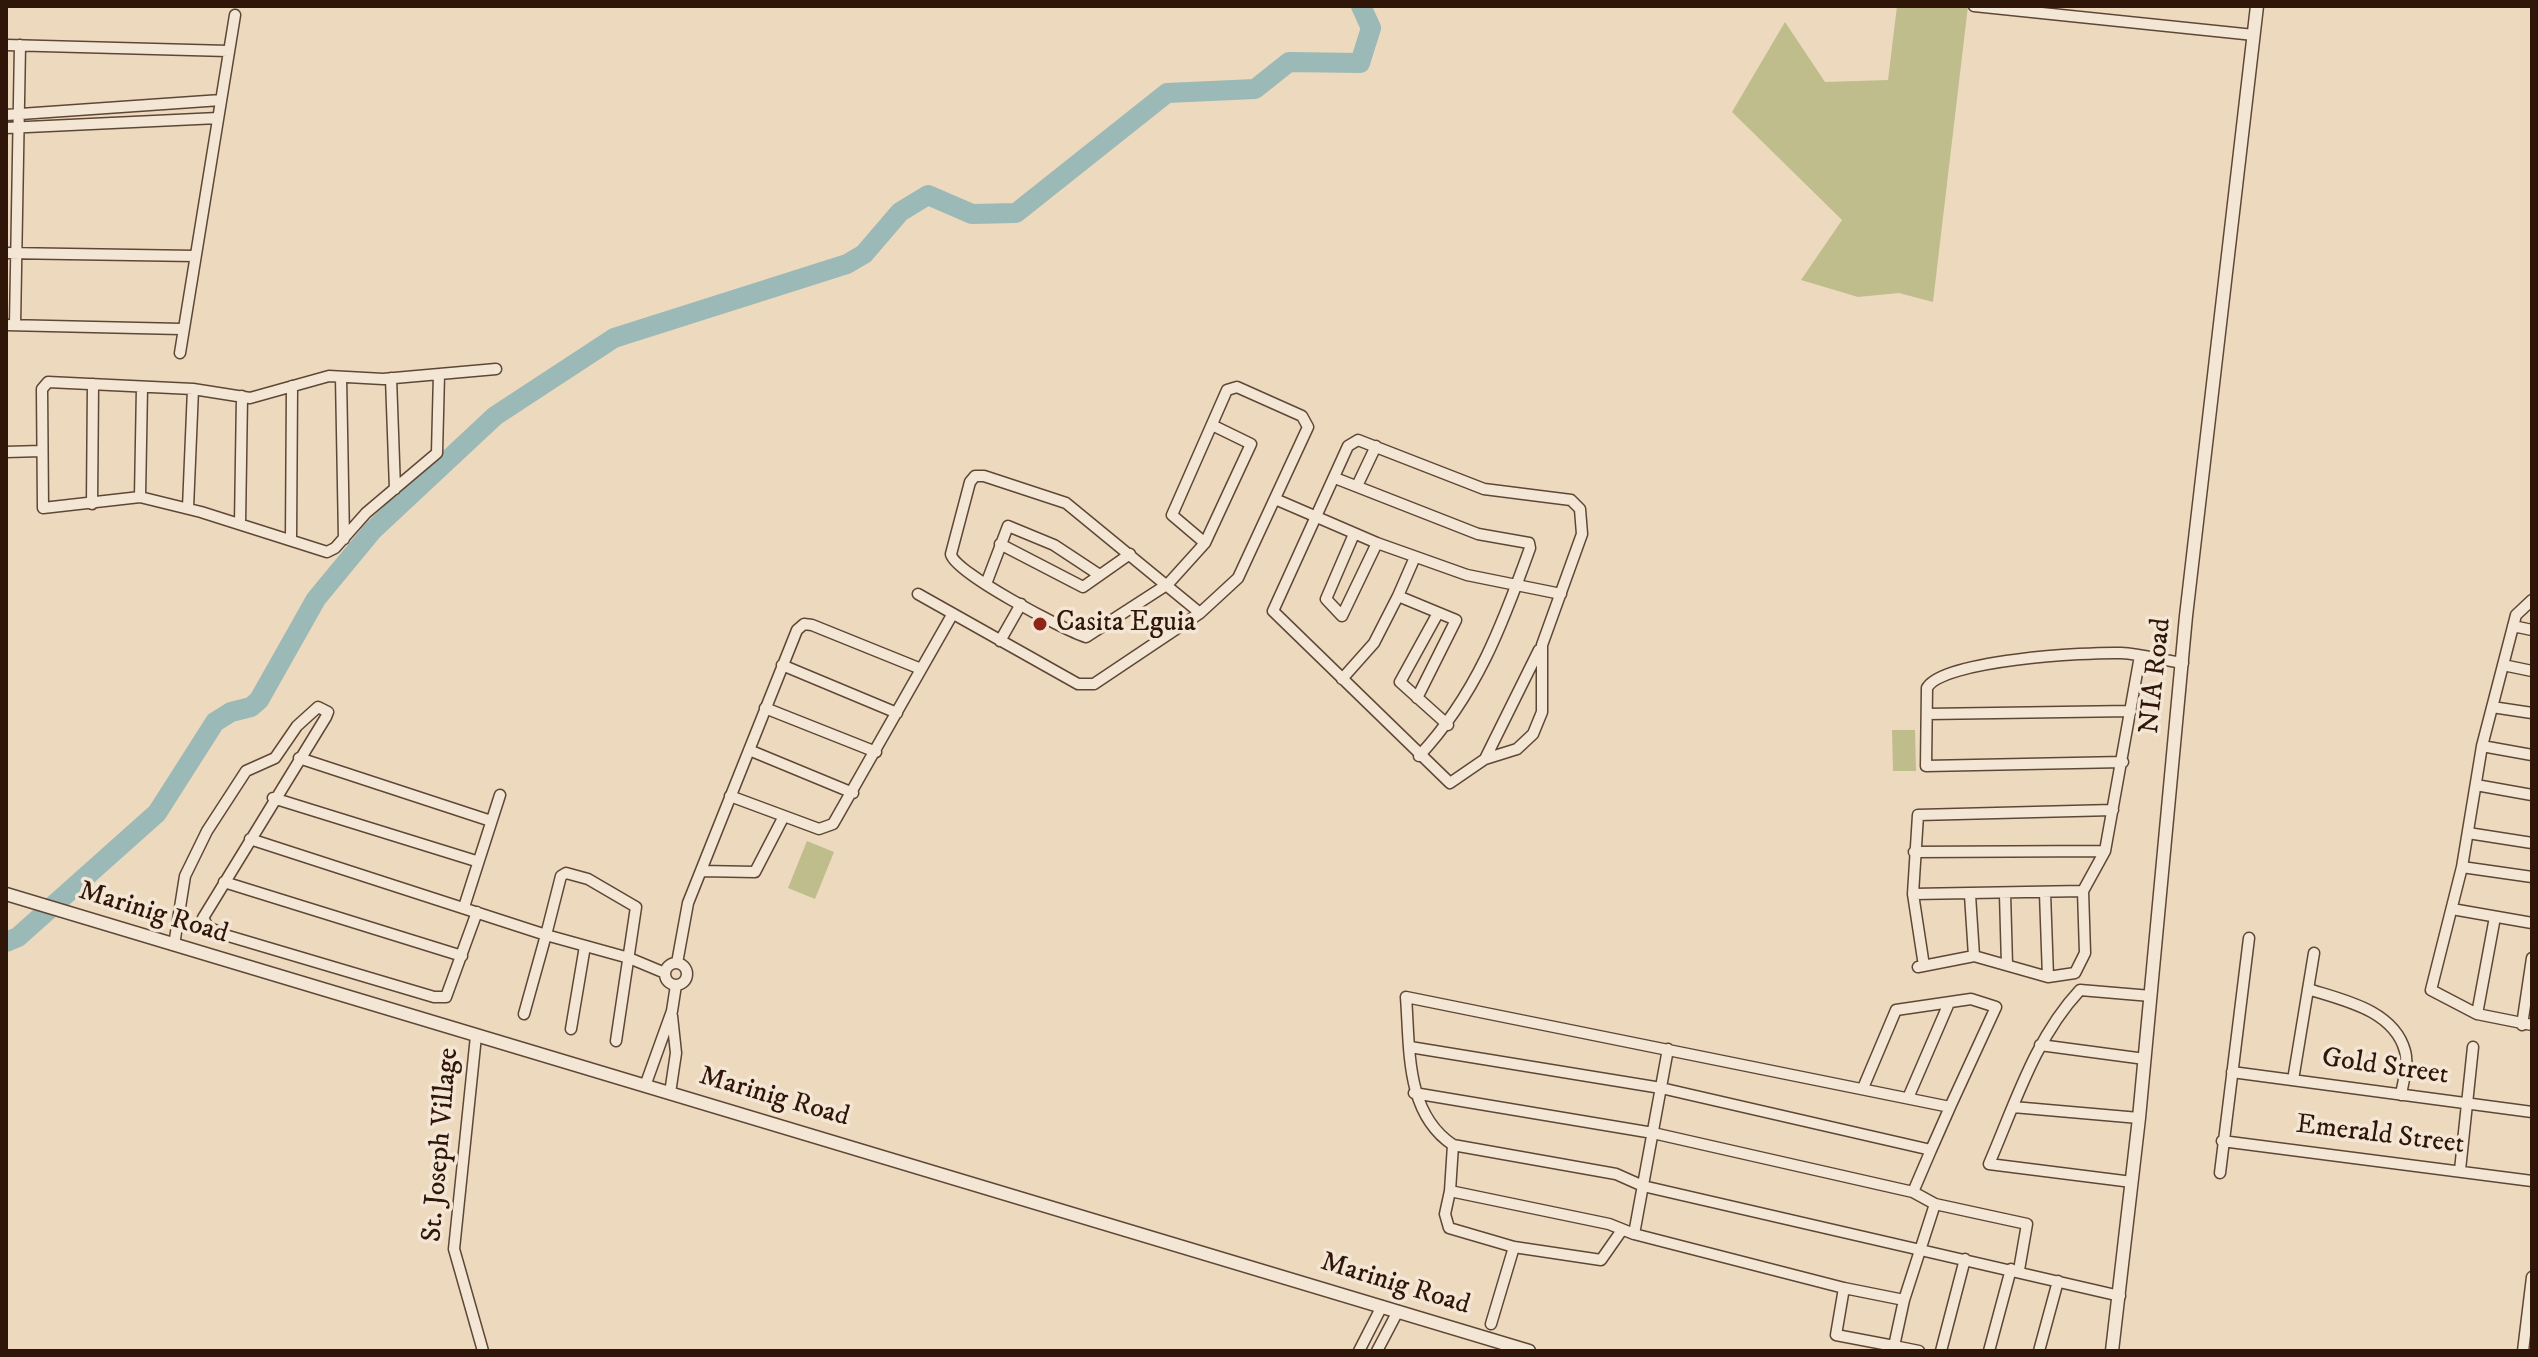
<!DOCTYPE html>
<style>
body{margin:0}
#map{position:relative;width:2538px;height:1357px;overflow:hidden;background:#edd9be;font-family:"IM FELL DW Pica",serif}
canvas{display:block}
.frame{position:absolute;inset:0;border:8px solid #301608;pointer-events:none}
</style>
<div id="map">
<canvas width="2538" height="1357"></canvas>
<div class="frame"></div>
</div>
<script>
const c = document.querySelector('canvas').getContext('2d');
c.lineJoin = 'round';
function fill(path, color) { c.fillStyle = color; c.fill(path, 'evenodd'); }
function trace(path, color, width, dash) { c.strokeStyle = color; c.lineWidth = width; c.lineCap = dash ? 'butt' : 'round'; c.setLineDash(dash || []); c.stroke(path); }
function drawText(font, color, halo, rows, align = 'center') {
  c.font = font + ' "IM FELL DW Pica",serif'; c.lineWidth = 7; c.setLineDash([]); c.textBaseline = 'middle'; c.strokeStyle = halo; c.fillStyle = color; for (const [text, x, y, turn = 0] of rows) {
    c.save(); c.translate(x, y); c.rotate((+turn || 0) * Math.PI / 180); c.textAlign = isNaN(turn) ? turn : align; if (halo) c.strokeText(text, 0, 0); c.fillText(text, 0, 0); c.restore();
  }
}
fill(new Path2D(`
 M1897 6H1968L1933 302 1899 293 1858 297 1801 280 1842 220 1732 112 1785 22 1825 82 1888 80Z
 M1892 730H1915L1916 771H1893Z
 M807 841 834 852 815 899 788 888Z`), '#c0bd8c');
trace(new Path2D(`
 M6 942 18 937 157 813 215 722 231 712 251 707 259 700 316 599 373 530 495 416 614 338 847 264 864 254 900 212 928 195 972 214 1016 213 1167 93 1255 89 1289 62 1360 63 1371 28 1361 6`), '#9ab9b7', 20);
const minor = new Path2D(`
 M1974 6 2254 35
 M6 45 228 51
 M6 115 221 100
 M6 128 218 118
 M6 253 195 256
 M6 325 181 329
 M15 325 20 45
 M180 353 235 15
 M439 374 437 453 366 513 335 548 327 552 201 512 140 497 43 508 42 389 48 382 193 389 250 398 329 376 383 379 496 369
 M341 377 344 539
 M391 378 395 489
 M1358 440 1484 489 1571 500 1580 509 1582 534 1542 645V712L1533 734 1517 749 1485 759 1450 783 1273 611 1348 446Z
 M6 452 41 451
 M1335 478 1478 534 1529 543 1530 548C1502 626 1476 695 1419 756
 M1357 486 1376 446
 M140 497 142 387
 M1275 499 1377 543 1467 575 1561 594
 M92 504 93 384
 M188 508 193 389
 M240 524 242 396
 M1354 534 1326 599 1342 616 1377 543
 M291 539 292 386
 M1000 544 1083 587 1130 554
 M1415 557 1398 596 1456 620 1417 698
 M986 584 1008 526 1054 545 1098 574
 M918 594 1078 684H1094L1200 613 1238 578 1308 427 1302 416 1237 387 1227 390 1172 515 1205 543
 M2532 600 2516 615 2482 746 2462 867 2532 877
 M1200 613 1066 503 984 476H975L970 482 951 554C953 572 1064 630 1086 637L1168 584 1205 543 1251 444 1212 425
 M1438 613 1400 682 1448 725
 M2513 626 2532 630
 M1000 641 1021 604
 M782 665 897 713
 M2503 665 2532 671
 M1342 679 1374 643 1398 596
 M2492 707 2532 713
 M765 708 876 752
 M1927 714 2131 711
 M2482 746 2532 755
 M749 750 853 793
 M299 758 491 821
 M1485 759 1539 650
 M2123 762 1926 766 1927 688C1941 660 2088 652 2121 653 2141 654 2162 660 2183 663
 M2476 785 2532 795
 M730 796 819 829 833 824 952 615
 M273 798 476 861
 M2468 833 2532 843
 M250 839 546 935 524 1014
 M1914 852 2105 851
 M2462 867 2431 990 2477 1014 2532 1025
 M701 871 755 872 784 816
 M224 882 462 956
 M2045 893 2048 977
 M1913 894 2083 891
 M2005 894 2007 965
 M1970 895 1974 956
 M464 907 500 795
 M2452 909 2532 923
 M174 945 185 876 207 831 246 771 275 758 297 726 318 707 328 712 326 717 203 918 208 927 225 935 434 997H446L477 912
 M677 963 688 903 797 630 804 624 812 625 921 669
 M665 974a11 11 0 1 1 22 0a11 11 0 1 1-22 0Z
 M1924 966 1913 894 1918 815 2113 810
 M1918 967 1974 956 2048 977 2075 973 2085 953 2083 891 2105 851 2140 656
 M2308 989C2343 1000 2394 1010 2405 1051 2409 1065 2403 1081 2401 1095
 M2477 1014 2495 917
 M2522 1025 2532 958
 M571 1029 585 946
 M476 1036 454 1249 483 1351
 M616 1041 636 907 588 879 566 873 561 876 546 935 629 958 665 973
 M2040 1045 2145 1059
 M1410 1047 1661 1088 1931 1150 1950 1107
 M1668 1049 1634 1234 1844 1288
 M2232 1072 2532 1112
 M2293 1080 2314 953
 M645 1086 672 1011 676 985
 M1863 1088 1896 1010 1971 999 1996 1007 1950 1107 1406 997C1410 1049 1405 1113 1453 1145L1616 1174 1643 1186 2120 1296
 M670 1093 676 1053 672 1016
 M1414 1093 1653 1133 1913 1192 1931 1150
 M1908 1098 1949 1003
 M2013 1107 2139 1118
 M2222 1141 2532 1181
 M1453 1145 1450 1191 1609 1224 1634 1234
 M2460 1170 2473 1047
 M2220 1173 2249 938
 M2132 1182 1989 1164C2015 1104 2035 1038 2080 990L2151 996
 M1450 1191 1445 1214 1449 1228 1514 1247 1601 1260 1622 1230
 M1913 1192 1935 1204 1904 1300 1894 1346 1919 1351
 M1935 1204 2027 1224 2019 1270
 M1491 1324 1514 1247
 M1894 1346 1836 1335 1844 1288 1904 1300
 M1359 1351 1382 1306
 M1377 1351 1398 1311
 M1941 1351 1965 1259
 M1989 1351 2011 1269
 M2039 1351 2058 1281
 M2523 1351 2532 1277`);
const tertiary = new Path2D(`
 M6 894 1529 1351
 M2112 1351 2139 1118 2186 616 2257 6`);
trace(minor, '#5f4736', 13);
trace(tertiary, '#5f4736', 15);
trace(minor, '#f3e6d5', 10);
trace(tertiary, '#f3e6d5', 12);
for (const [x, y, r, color] of [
 [1040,624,8,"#8f2418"]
]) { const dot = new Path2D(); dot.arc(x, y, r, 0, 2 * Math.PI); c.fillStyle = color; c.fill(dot); trace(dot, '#f3e6d5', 3); }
drawText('28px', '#301608', '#f3e6d5', [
 ["Casita Eguia",1056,624]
], 'left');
drawText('28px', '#301608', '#f3e6d5', [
 ["NIA Road",2157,676,-84],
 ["Marinig Road",153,914,17],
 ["Gold Street",2385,1068,8],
 ["Marinig Road",774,1098,16],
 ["Emerald Street",2380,1136,7],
 ["St. Joseph Village",442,1145,-85],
 ["Marinig Road",1395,1285,17]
]);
</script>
